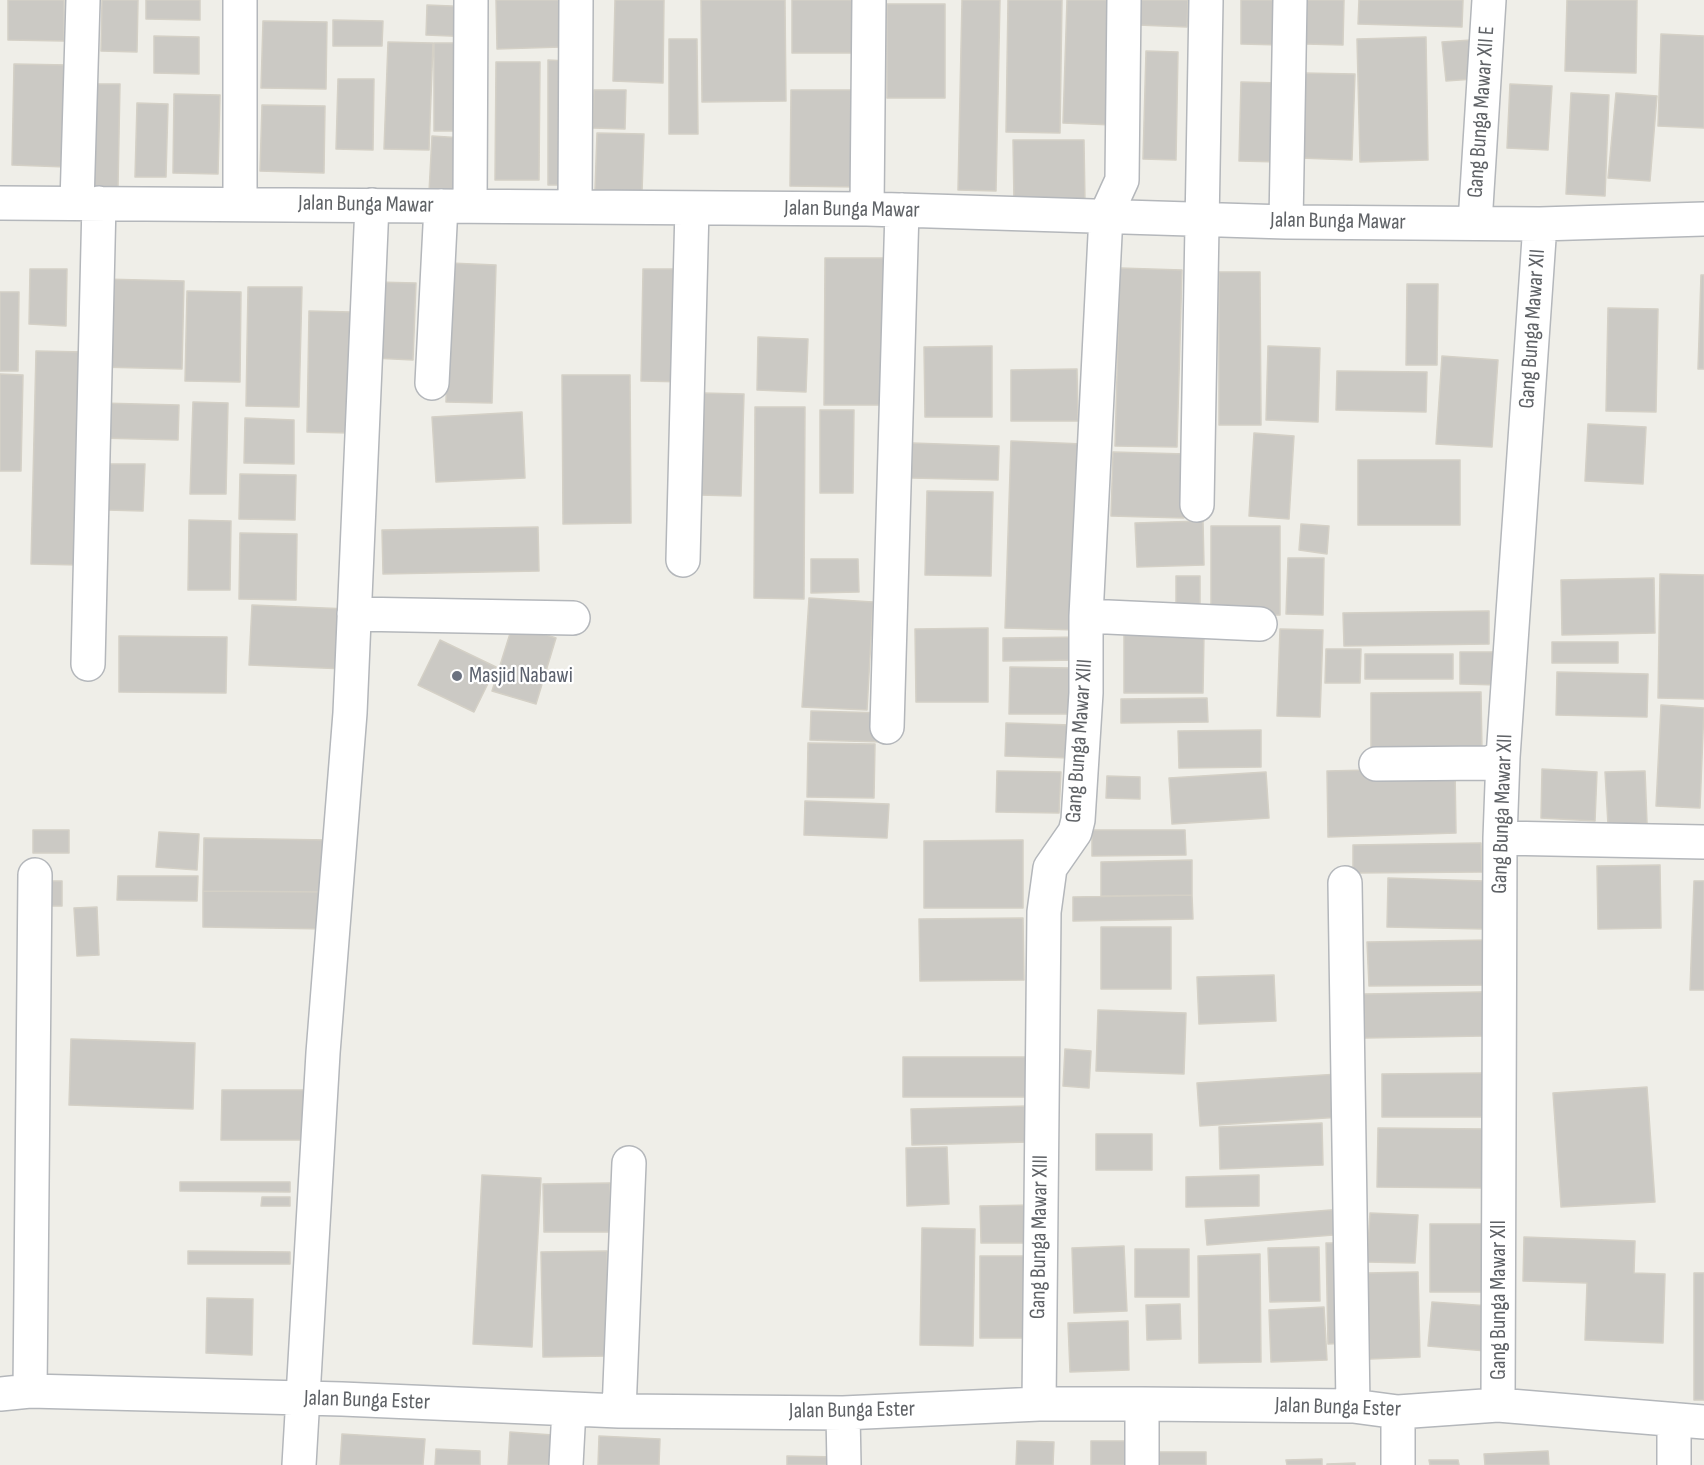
<!DOCTYPE html>
<style>
body{margin:0}
canvas{display:block;background:#efeee8}
</style>
<canvas width="1704" height="1465"></canvas>
<script>
const c = document.querySelector('canvas').getContext('2d');
c.lineJoin = 'round';
function fill(path, color) { c.fillStyle = color; c.fill(path, 'evenodd'); }
function trace(path, color, width, dash) { c.strokeStyle = color; c.lineWidth = width; c.lineCap = dash ? 'butt' : 'round'; c.setLineDash(dash || []); c.stroke(path); }
function drawText(font, color, halo, rows, align = 'center') {
  c.font = font + ' "Sofia Sans Condensed",sans-serif'; c.lineWidth = 4.5; c.setLineDash([]); c.textBaseline = 'middle'; c.strokeStyle = halo; c.fillStyle = color; for (const [text, x, y, turn = 0] of rows) {
    c.save(); c.translate(x, y); c.rotate((+turn || 0) * Math.PI / 180); c.textAlign = isNaN(turn) ? turn : align; if (halo) c.strokeText(text, 0, 0); c.fillText(text, 0, 0); c.restore();
  }
}
const building = new Path2D(`
 M8 0H64V41L8 40Z
 M102 0H138L137 52 101 51Z
 M146 0H200V20L146 19Z
 M496 0H563L561 47 497 49Z
 M615 0H664L663 83 613 81Z
 M701 0H785L786 101 702 102Z
 M792 0H858V53H792Z
 M962 0H1000L996 191 958 190Z
 M1008 0H1062L1060 133 1006 132Z
 M1067 0H1116L1113 125 1063 123Z
 M1139 0H1188L1187 27 1138 25Z
 M1241 0H1282L1281 45 1241 44Z
 M1307 0H1344L1343 45 1306 44Z
 M1359 0H1463L1462 27 1358 24Z
 M1567 0H1637L1636 73 1565 71Z
 M887 4H945V98H887Z
 M427 5 477 7 475 37 426 35Z
 M333 20 383 21 382 46H333Z
 M263 21 327 22 326 89 261 88Z
 M1661 34 1704 36V128L1658 126Z
 M154 36 199 37V74L154 73Z
 M1426 37 1428 160 1360 162 1357 39Z
 M669 39H697L698 134H669Z
 M1471 40 1474 79 1446 81 1442 42Z
 M388 42 433 43 429 150 384 149Z
 M434 43H477V131H434Z
 M1146 51 1178 52 1176 160 1143 159Z
 M548 60 568 61 569 185H548Z
 M496 62H540L539 180H495Z
 M14 64 69 65 66 167 12 165Z
 M1303 73 1355 74 1352 160 1300 158Z
 M338 79H374L373 150 336 149Z
 M1241 82 1281 83 1279 162 1239 161Z
 M93 84H120L118 187 90 186Z
 M1510 84 1552 86 1548 150 1507 148Z
 M594 90H626L625 129 593 128Z
 M791 90H860L859 187 790 186Z
 M1571 93 1609 95 1605 196 1566 194Z
 M1616 93 1657 96 1650 181 1608 178Z
 M174 94 220 95 218 174 173 173Z
 M137 103 168 104 166 177H135Z
 M262 105 325 106 324 173 260 171Z
 M597 133 644 134 642 192 595 190Z
 M432 136 479 139 476 194 429 192Z
 M1013 140H1084L1085 203H1014Z
 M825 258H885V405H824Z
 M450 263 496 265 492 403 446 402Z
 M1120 268 1182 270 1177 447 1115 446Z
 M30 269H67L66 326 29 324Z
 M643 269H688L686 382 641 381Z
 M1219 272H1260L1261 425H1219Z
 M1701 275H1704V369H1698Z
 M102 279 184 281 182 369 99 367Z
 M376 282 416 283 413 360 373 358Z
 M1407 284H1438L1437 365H1406Z
 M248 287H302L299 407 246 406Z
 M187 291 241 292 240 382 185 381Z
 M0 292H19L18 371H0Z
 M1608 308 1658 309 1656 412 1606 411Z
 M309 311 351 312 349 433 307 432Z
 M758 337 808 339 806 392 757 390Z
 M992 346V417H925L924 347Z
 M1268 346 1320 348 1318 422 1266 420Z
 M36 351 85 352 80 565 31 564Z
 M1442 356 1498 360 1492 447 1436 444Z
 M1077 369 1078 421H1011V370Z
 M1337 371 1427 372 1426 412 1336 410Z
 M0 374 23 375 21 471H0Z
 M562 375H630L631 523 563 524Z
 M702 393 744 394 741 496 698 495Z
 M193 402 228 403 226 494H190Z
 M100 403 179 405 178 440 99 438Z
 M755 407H805L804 599 754 598Z
 M820 410H854L853 493H820Z
 M522 412 525 478 436 482 432 417Z
 M245 418 294 420V464L244 463Z
 M1588 424 1646 427 1643 484 1585 481Z
 M1254 433 1294 436 1289 519 1249 516Z
 M1011 441 1083 444 1077 630 1005 628Z
 M912 443 999 446 998 480 911 478Z
 M1113 452 1186 454 1184 518 1111 516Z
 M1358 460H1460V525H1358Z
 M108 464H145L143 511 107 510Z
 M240 474 296 475 295 520 239 519Z
 M927 491 993 492 991 576 925 575Z
 M189 520 231 521 230 590H188Z
 M1203 521 1204 565 1137 567 1135 523Z
 M1301 524 1329 526 1327 554 1299 550Z
 M1211 526H1280V615H1211Z
 M538 527 539 571 383 574 382 530Z
 M240 533 297 534 296 600 239 599Z
 M1288 558H1324L1323 615 1286 614Z
 M811 559H858L859 592 811 593Z
 M1660 574 1704 575V699L1658 698Z
 M1176 576H1200V609H1176Z
 M1654 578 1655 633 1562 635 1561 580Z
 M809 598 873 602 867 710 802 707Z
 M252 605 349 609 346 669 249 665Z
 M1489 611V644L1344 646 1343 613Z
 M513 624 556 638 536 704 492 691Z
 M988 628V702H916L915 629Z
 M1280 629 1323 630 1320 717 1277 716Z
 M1124 633 1204 634 1203 693H1124Z
 M119 636 227 637 226 693 119 692Z
 M1083 637V660L1003 661V638Z
 M440 640 496 667 474 712 418 685Z
 M1552 642H1618V663H1552Z
 M1326 649H1361L1360 683H1325Z
 M1460 652H1499V685L1460 684Z
 M1365 654H1453V679H1365Z
 M1010 667 1072 668V714H1009Z
 M1557 672 1648 674 1647 717 1556 715Z
 M1481 692 1482 752 1371 753V693Z
 M1207 698 1208 722 1121 723V699Z
 M1661 705 1704 708 1700 808 1656 806Z
 M811 711 885 713 884 742 810 740Z
 M1006 723 1072 725 1071 758 1005 756Z
 M1261 730V767L1179 768 1178 731Z
 M808 743 875 744 874 798 807 797Z
 M1455 768 1456 833 1328 837 1327 771Z
 M1542 769 1597 772 1595 821 1541 818Z
 M997 771 1061 772 1059 813 996 812Z
 M1645 771 1647 823 1608 825 1605 772Z
 M1266 772 1269 818 1172 824 1169 778Z
 M1107 776 1140 777V799L1106 798Z
 M805 801 889 804 887 838 804 835Z
 M33 830H69V853H33Z
 M1092 830H1185L1186 855 1092 856Z
 M159 832 199 834 197 870 156 867Z
 M204 838 329 840 328 892 203 891Z
 M1023 840V908H924V841Z
 M1481 843 1482 872 1353 873V845Z
 M1192 860V895L1101 896V862Z
 M1660 865 1661 928 1598 929 1597 866Z
 M118 876H198L197 901 117 900Z
 M1388 878 1484 881 1483 929 1387 927Z
 M50 881H62V906H51Z
 M1694 881H1704V990H1690Z
 M203 891 328 892V929L203 927Z
 M1192 895 1193 919 1073 921V897Z
 M97 907 99 955 77 956 74 908Z
 M1023 918 1024 980 920 981 919 919Z
 M1101 927H1171V989H1101Z
 M1490 940 1491 985 1369 986 1367 942Z
 M1274 975 1276 1021 1199 1024 1197 977Z
 M1482 992 1483 1036 1365 1038 1364 994Z
 M1098 1010 1186 1013 1184 1074 1096 1071Z
 M71 1039 195 1043 193 1109 69 1105Z
 M1065 1049 1091 1051 1089 1088 1063 1086Z
 M903 1057H1029V1097H903Z
 M1485 1073V1117H1382V1074Z
 M1339 1074 1342 1117 1200 1126 1197 1083Z
 M1647 1087 1655 1202 1561 1207 1553 1093Z
 M222 1090H304L303 1140H221Z
 M1028 1106 1029 1142 912 1145 911 1109Z
 M1322 1123 1323 1165 1220 1169 1219 1127Z
 M1378 1128 1487 1129 1486 1188 1377 1187Z
 M1096 1134H1152V1170H1096Z
 M947 1147 949 1204 907 1206 906 1148Z
 M482 1175 541 1178 532 1347 473 1344Z
 M1259 1175V1206L1186 1207V1177Z
 M180 1182H290V1192L180 1191Z
 M610 1183V1232H544L543 1184Z
 M262 1197H290V1206H261Z
 M1033 1205 1034 1243H981L980 1206Z
 M1343 1209 1346 1234 1207 1245 1205 1220Z
 M1370 1213 1418 1215 1415 1263 1367 1262Z
 M1430 1224H1489L1488 1292H1430Z
 M922 1228 975 1229 973 1346 920 1345Z
 M1524 1237 1635 1241 1634 1273 1665 1274 1663 1343 1585 1340 1587 1283 1523 1281Z
 M1326 1243H1346L1348 1343 1328 1344Z
 M1124 1246 1127 1311 1074 1313 1072 1248Z
 M1319 1247 1320 1301 1270 1302 1268 1248Z
 M1135 1249H1189V1297H1135Z
 M188 1251 290 1252V1264H188Z
 M607 1251 609 1356 543 1357 541 1252Z
 M1260 1254 1261 1362 1199 1363 1198 1256Z
 M980 1256H1033V1338H980Z
 M1418 1272 1420 1357 1370 1359 1367 1273Z
 M1694 1273H1704V1400H1694Z
 M207 1298 253 1299 252 1355 206 1353Z
 M1432 1302 1490 1306 1486 1351 1428 1346Z
 M1180 1304 1181 1339 1147 1340 1146 1305Z
 M1324 1307 1327 1360 1271 1362 1269 1310Z
 M1128 1321 1129 1370 1070 1372 1068 1323Z
 M510 1432 553 1435 551 1465H508Z
 M342 1434 425 1439 423 1465H340Z
 M599 1436 660 1439 659 1465H598Z
 M1017 1441 1054 1442 1053 1465H1016Z
 M1091 1441H1131V1465H1091Z
 M436 1449 480 1451V1465H435Z
 M1548 1451 1549 1465H1485L1484 1454Z
 M1151 1452H1206V1465H1151Z
 M787 1456 839 1457V1465H787Z
 M1322 1459V1465H1287L1286 1460Z
 M1429 1460H1458L1459 1465H1430Z
 M1355 1463V1465H1327V1464Z`);
fill(building, '#cbc9c4');
trace(building, '#d4d0c6', 1.5);
const minor = new Path2D(`
 M0 203 867 209 1286 222 1540 224 1704 219
 M77 203 83 0
 M240 204V0
 M470 206 471 0
 M575 207 576 0
 M867 209 869 0
 M1286 222 1290 0
 M1475 223 1489 0
 M432 383 441 206
 M1197 505 1206 1
 M683 560 692 208
 M354 614 573 618
 M1086 616 1260 624
 M88 664 99 203
 M887 727 902 210
 M1376 764 1489 763 1503 757
 M1500 838 1704 842
 M1345 883 1353 1406
 M30 1391 35 875
 M0 1394 30 1391 342 1399 619 1411 843 1413 1039 1404H1142L1353 1406 1398 1412 1498 1405 1704 1422
 M1039 1404 1044 912 1050 868 1075 832 1078 820 1086 693V616L1106 215 1122 180 1124 0
 M1142 1404V1465
 M1498 1405 1500 838 1503 757 1540 224
 M619 1411 629 1163
 M1398 1412V1465
 M843 1413 844 1465
 M1674 1420V1465
 M299 1465 323 1053 350 713 372 205
 M566 1465 569 1409`);
trace(minor, '#b4b7bb', 36);
trace(minor, '#fff', 33);
for (const [x, y, r, color] of [
 [457,676,6,"#6b7280"]
]) { const dot = new Path2D(); dot.arc(x, y, r, 0, 2 * Math.PI); c.fillStyle = color; c.fill(dot); trace(dot, '#fff', 2); }
drawText('22px', '#5f6266', '#fff', [
 ["Gang Bunga Mawar XII E",1482,112,-86],
 ["Jalan Bunga Mawar",366,205,1],
 ["Jalan Bunga Mawar",852,210,1],
 ["Jalan Bunga Mawar",1338,222,1],
 ["Gang Bunga Mawar XII",1533,329,-86],
 ["Gang Bunga Mawar XIII",1080,741,-86],
 ["Gang Bunga Mawar XII",1503,814,-88],
 ["Gang Bunga Mawar XIII",1040,1237,-89],
 ["Gang Bunga Mawar XII",1499,1300,-90],
 ["Jalan Bunga Ester",367,1401,2],
 ["Jalan Bunga Ester",1338,1408,2],
 ["Jalan Bunga Ester",852,1411,-1]
]);
drawText('22px', '#5b616d', '#fff', [
 ["Masjid Nabawi",469,676]
], 'left');
</script>
